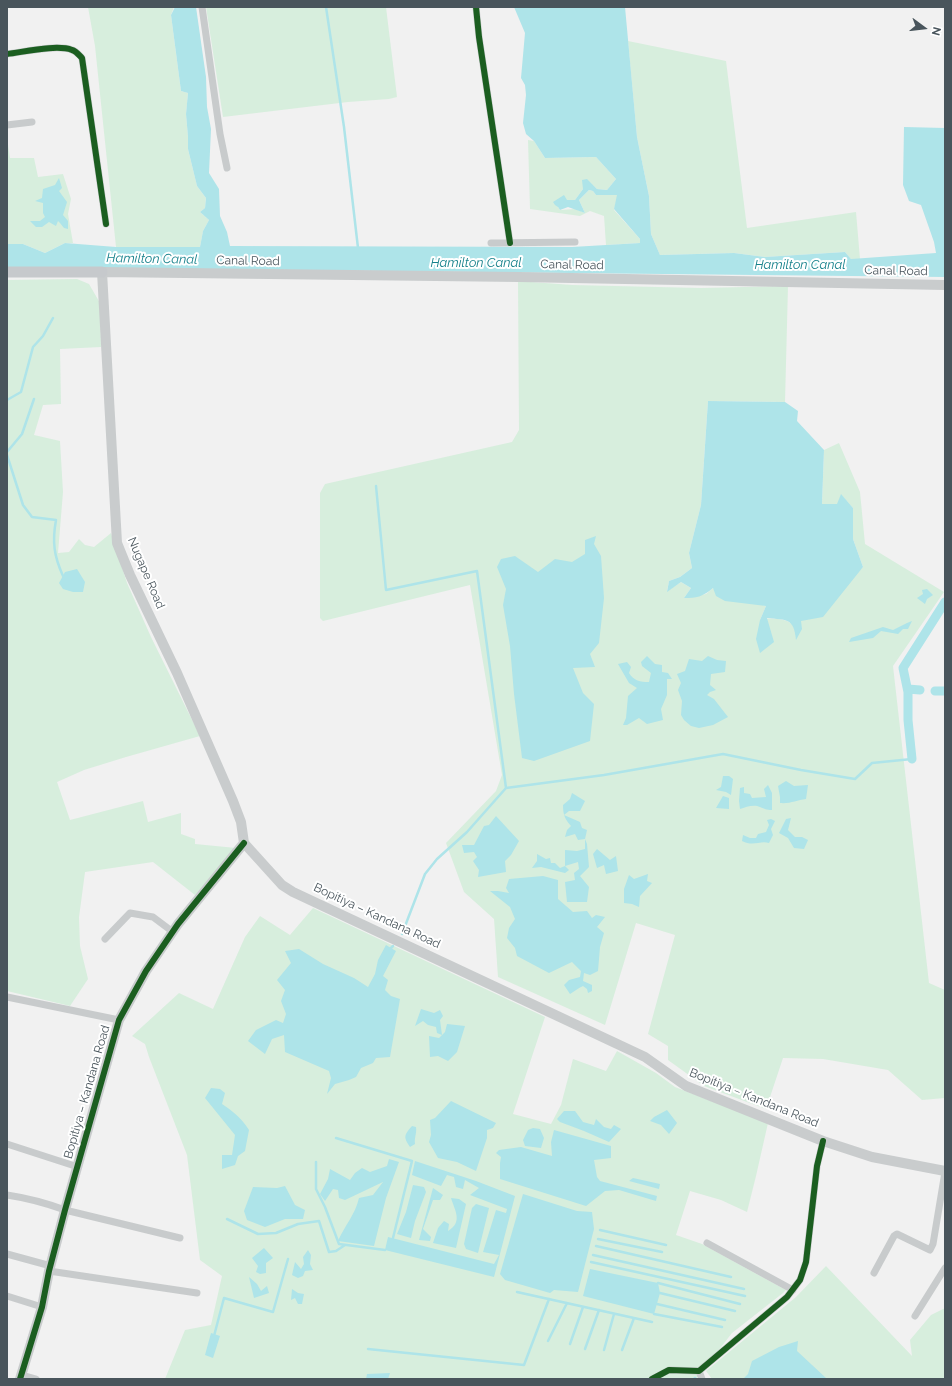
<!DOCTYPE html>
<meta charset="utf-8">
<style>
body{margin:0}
#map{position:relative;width:952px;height:1386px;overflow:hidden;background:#f1f1f1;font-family:Raleway,sans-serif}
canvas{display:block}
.frame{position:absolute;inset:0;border:8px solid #49555c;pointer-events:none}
.north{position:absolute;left:904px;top:8px;width:40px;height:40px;-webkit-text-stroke:3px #fff;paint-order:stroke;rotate:105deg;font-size:11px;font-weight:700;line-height:16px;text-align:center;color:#49555c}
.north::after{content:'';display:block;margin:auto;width:14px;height:18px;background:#49555c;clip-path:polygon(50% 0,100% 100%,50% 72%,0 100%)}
</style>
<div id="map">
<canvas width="952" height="1386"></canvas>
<div class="frame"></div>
<div class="north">N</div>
</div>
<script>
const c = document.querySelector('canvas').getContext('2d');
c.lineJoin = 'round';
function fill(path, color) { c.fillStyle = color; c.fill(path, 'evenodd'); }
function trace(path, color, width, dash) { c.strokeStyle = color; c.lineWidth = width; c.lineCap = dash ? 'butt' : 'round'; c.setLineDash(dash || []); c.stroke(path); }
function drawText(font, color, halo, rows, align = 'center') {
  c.font = font + ' Raleway,sans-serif'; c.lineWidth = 4; c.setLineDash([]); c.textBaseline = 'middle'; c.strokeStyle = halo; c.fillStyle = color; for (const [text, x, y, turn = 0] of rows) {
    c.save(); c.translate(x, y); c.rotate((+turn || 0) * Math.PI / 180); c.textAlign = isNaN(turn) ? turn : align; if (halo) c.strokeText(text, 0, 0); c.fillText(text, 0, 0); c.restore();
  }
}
fill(new Path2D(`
 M88 7H174L171 15 181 91 188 93 186 114 188 137V149L197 186 206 198 205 208 200 212 209 220 203 231 200 247H116L95 46Z
 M206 7H386L397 97 389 99 348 102 223 117Z
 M628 41 726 61 747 228 856 212 860 259H851L845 252 765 257 734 253 660 255 651 234 649 196 637 137Z
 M7 138 10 158H34L38 177 63 174 71 199 68 214 73 243H65L45 253 23 244H7Z
 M528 140 534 141 545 158 596 157 616 179 607 190 597 189 587 180H583V189L575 200H567L558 207 560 210 576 209 585 213 579 200 589 190 593 191 596 195H618L614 210 640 239V243L606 245 604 216 590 211 580 216 530 209Z
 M77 279 89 284 100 303 101 347 60 349 61 404 43 405 34 435 60 441 63 492 58 553 69 552 79 539 85 545 94 547 111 533 127 583 151 637 200 736 126 757 84 770 57 782 70 820 143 801 148 822 181 813V834L195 839V844L236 848 195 895 153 862 85 872 79 917 80 946 88 979 70 1006 7 991V280Z
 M518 281 572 285 701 288 788 286 785 402 708 401 701 505 689 553 692 568 680 577 669 581 667 591 681 582 691 588 684 598 706 594 713 588 766 606 760 620C769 617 788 618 794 626 796 629 796 635 796 639L800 621 863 567 853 539V508L841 495 838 504H822L824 450 839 443 860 492 865 544 944 592 893 666 929 983 945 990V1098L922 1100 888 1070 823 1059 783 1058 766 1109 704 1086 668 1060V1046L648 1034 675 935 636 923 605 1025 498 977 494 919 464 892 446 843 496 791 502 775 470 585 323 621 320 618V493L325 484 512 442 519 430Z
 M313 908 545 1017 513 1114 551 1124 561 1105 573 1059 606 1071 617 1051 656 1073 675 1087 768 1123 756 1176 747 1212 721 1200 690 1191 676 1235 702 1244 786 1290 783 1293 732 1333 696 1379H165L185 1330 211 1325 222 1276 200 1260 187 1155 149 1057 145 1044 132 1036 179 993 213 1009 245 937 260 916 290 935Z
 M826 1266 912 1356 910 1340 931 1315 945 1308V1379H712L706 1371 796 1297Z`), '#d7eedd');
fill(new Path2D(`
 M175 7H196L206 77 207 107 211 129 209 173 219 189 220 216 227 232 230 246 572 247 640 243V239L614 209 617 195H596L593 191 589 190 579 200 585 213 568 207 560 210 558 207 555 205 553 202 564 195 567 200H575L583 189 582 180 587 179 597 189 607 190 616 179 596 157 545 158 534 141 526 134 523 123 526 95 525 85 521 78 525 33 514 7H625L637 137 649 196 651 234 660 255 734 253 765 257 845 252 851 259 936 253 934 242 921 205 909 201 903 185 904 127 945 128V277L7 267V244H23L45 253 65 243 116 247H200L203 231 209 220 200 212 205 208 206 198 197 186 188 149V137L186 114 188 93 181 91 171 15Z
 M59 178 62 188 59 191 67 202 63 215 68 221V229L64 228 60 223 58 221 56 226 49 222 42 227H36L30 221H40L45 217 43 213V203L35 201 42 198 43 189 55 185Z
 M708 401 785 402 798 411 797 421 824 450 822 504H837L841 494 853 508V539L863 567 823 617 801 621 802 629 796 640C794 618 787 620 767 618L774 642 760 653 756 639 760 620 766 606 725 601 716 596 713 588C703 597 696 598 684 598L691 588 681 582 667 592 669 581 680 577 692 568 689 553 701 505Z
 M596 536 594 544 601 556 604 598 599 643 590 654 595 667 573 668 583 693 594 704 590 741 534 761 522 758 514 694 510 646 503 605 506 589 497 567 501 559 515 556 538 572 555 559 572 562 585 554V540Z
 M77 569 85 582 83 592H73L63 589 59 583 65 572Z
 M927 589 933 595 927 599 925 604 917 598 923 594 922 590Z
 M912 621 908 629H903L898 634 881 631 873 638 849 642 851 638 883 627 893 630 907 623Z
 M647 656 655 664 662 665V672L668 673 672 679H667V695L661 709 663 720 647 724 639 718 627 725H623L626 718 628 696 637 688 629 683 618 664 627 662 631 667 629 673C634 681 640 682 649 682L651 673 642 666 641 662Z
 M708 656 717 660 726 661 725 672 711 674 710 685 716 690 710 692 707 695 714 699 728 717 713 725 699 728 691 726 684 720 681 715 682 701 678 690 681 683 677 674 685 671 689 659 702 661Z
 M723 776H729L733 779 731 795 726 792 716 790 721 787Z
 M786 781 794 786 808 785 806 799C797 800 790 804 780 803V797L778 786Z
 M768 785 772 793V810C766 810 765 809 760 807 754 804 746 807 740 809L739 801 740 788 744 787V793L750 794 752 798 766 797 764 789Z
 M572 793 585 801 580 811H569L564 815 580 822 582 828 587 830 585 839 587 844 589 867 580 876 589 887 587 902H567L565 882 575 880 574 873 579 869 578 862 565 866 569 870 565 873 541 867 532 868 537 861V854L546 859 550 858 551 863H555L560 868 565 866V850L577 851 585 849V839L578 840 575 834 565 837 567 830 571 826C565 819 563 815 563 805L570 799Z
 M723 796 729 798V809L716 808Z
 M496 816 519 841 511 855 505 861 506 872 478 877 479 870 473 861 477 857 474 852 464 853 462 845H474L484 826 489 825Z
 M791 818 788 830 795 837H802L808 840 804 849 794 848 788 838 779 833 786 819Z
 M771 819 775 821 771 829 773 835 769 843C760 840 754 847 742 841L743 835 750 838H756L758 834 766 832 769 825 767 820Z
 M597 849 610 860 616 856 618 871 606 874 604 865 597 868 593 854Z
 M648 874 647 881 652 883 640 896 639 907 632 904 624 903V889L629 875 634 879Z
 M543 876 558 880V899L573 912 587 911 592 918 596 915 605 917 597 927 604 933 600 947 598 971 590 975 584 973 583 981 592 985V991L588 993 587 989 583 986C578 988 575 991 570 994L564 985 569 980 580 977 581 971 572 962 549 973 517 956 515 948 507 938 509 928 515 919 510 907 490 891H498L509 893 506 888 509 879Z
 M386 945 396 951 383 976 388 980 385 990 391 996 400 999 390 1057 376 1058 373 1063 361 1068 356 1077 349 1080 335 1084 327 1094 331 1078 329 1071 285 1052 284 1035 272 1039 265 1054 248 1041 256 1030 276 1020 283 1023 286 1014 281 1001 285 990 277 980 291 963 285 951 299 949 323 964 354 978 368 987 375 974 378 960Z
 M421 1009 434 1013 440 1010 443 1016 440 1020 442 1035 445 1032 447 1024 465 1026 457 1052 448 1061 438 1056 430 1057 429 1036 439 1038 442 1035 437 1033 436 1027 428 1025 423 1021 415 1026Z
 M211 1088 220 1089 225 1093 222 1104C233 1111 242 1119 249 1130L245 1151 238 1156 235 1165 222 1169V1155H232L235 1135 205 1098Z
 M451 1101 496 1123 493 1128 487 1130V1138L476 1171 457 1162 438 1158 429 1142 431 1135 430 1120 435 1118Z
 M667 1110 677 1123 669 1134 661 1125 650 1121 654 1117Z
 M564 1111H575L583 1122 594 1125 596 1119 604 1127 611 1129 614 1125 621 1129 609 1142 584 1131 560 1122 557 1119Z
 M412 1126 416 1127C417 1133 414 1138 415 1144L410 1147C403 1137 404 1135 412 1126Z
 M533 1128 540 1129 544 1138 541 1148 525 1146 523 1140 528 1130Z
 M554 1130 611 1146V1158L594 1160 597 1177 600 1181 657 1196 656 1201 619 1190 605 1191 586 1206 500 1179V1163L501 1157 496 1153 499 1150 521 1147 552 1156 551 1142Z
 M389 1159 399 1162 386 1198 374 1246 338 1241C345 1225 355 1215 359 1198L373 1195 383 1182 345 1200 339 1198 338 1190 333 1189 325 1201 320 1194 328 1179 330 1169 350 1180 355 1173 362 1168 370 1172 387 1166Z
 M415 1161 476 1181 515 1196 494 1277 385 1250 388 1237 494 1264 499 1255 483 1252 496 1210 506 1213 507 1209 470 1195 479 1188 465 1180 463 1189 456 1187 454 1177 447 1175 441 1186 412 1175Z
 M633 1178 660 1184 659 1189 629 1181Z
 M413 1185 424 1187 426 1192 415 1221 411 1238 397 1234 406 1212Z
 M285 1186 295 1205 305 1210 303 1219H285L265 1227 247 1220 244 1211 253 1187 277 1188Z
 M433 1188 443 1195 440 1200H433L423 1229 431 1237 430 1241 419 1240Z
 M523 1194 577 1211 592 1212 594 1229 578 1292 554 1290 550 1293 505 1280 500 1274Z
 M451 1198 459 1199 466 1204 456 1248 433 1243 438 1228 444 1221 449 1224 448 1231C463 1222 455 1211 451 1198Z
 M476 1204 489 1208 478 1253 466 1249 464 1244 472 1208Z
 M264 1248 273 1258 266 1263V1273L260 1274 256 1272 258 1266 252 1258Z
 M308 1250 311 1255 310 1264 313 1270 305 1271 303 1276 298 1278 292 1275 295 1262 301 1269 304 1264 303 1257Z
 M590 1269 658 1283 660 1293 654 1314 583 1296Z
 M249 1277 257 1284 261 1291 267 1286 269 1293 254 1298Z
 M292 1289 298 1293 304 1294 302 1304H298L295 1298 291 1300Z
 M211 1333 220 1336 213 1358 205 1355Z
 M798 1341 797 1351 826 1378 830 1379H743L748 1374 752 1361 779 1347Z
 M390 1373 388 1379H366L367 1374Z`), '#aee4e9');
trace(new Path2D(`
 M326 7 344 127 358 248
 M7 400 21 392 33 347 43 336 53 318
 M7 452 22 434 34 399
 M7 455 23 505 32 517 56 520C52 542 54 556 63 576
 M376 486 386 590 477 571 506 788 604 775 723 754 801 770 855 779 872 763 912 759
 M402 934 425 874 437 859 467 832 506 788
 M391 948 393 946
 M336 1138 412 1161 393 1238
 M316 1162V1189L325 1207 339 1244 385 1250
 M227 1219 258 1234 276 1233 298 1224 319 1221 329 1252 336 1251 345 1245
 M600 1230 666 1245
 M598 1239 662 1252
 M596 1246 731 1277
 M593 1255 744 1289
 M591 1262 745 1296
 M658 1283 740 1304
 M517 1292 652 1322
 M660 1293 735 1311
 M657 1304 725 1320
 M654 1314 722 1327
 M214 1336 224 1298 273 1312 288 1259
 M548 1341 567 1303
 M570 1344 583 1307
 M368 1349 524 1365 549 1299
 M585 1349 599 1310
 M604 1350 614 1314
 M622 1350 634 1318
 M694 1379 695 1378`), '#aee4e9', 2.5);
trace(new Path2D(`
 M908 689 920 690
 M935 691H945
 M912 759 908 720V692L903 668 945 602`), '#aee4e9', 9);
trace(new Path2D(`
 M202 7 220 134 227 168
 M476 7 479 37 510 243
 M7 54C24 52 57 44 72 50 76 51 79 55 82 58L106 224
 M7 125 32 122
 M491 243 575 242
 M105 939 130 913 153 917 173 932
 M7 997 119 1020
 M7 1144 78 1167
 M7 1195C27 1198 46 1203 65 1210L180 1238
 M707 1243 793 1290
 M7 1254 51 1266
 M49 1271 197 1293
 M874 1273 894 1236 897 1234 930 1250 933 1244 945 1172
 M7 1296 42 1307
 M915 1316 945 1268
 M699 1371 702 1379
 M22 1375 36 1379
 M652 1379 669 1370 699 1371 787 1297 800 1280 806 1262 817 1166 823 1141`), '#c8cbcc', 7);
trace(new Path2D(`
 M244 843 241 822 233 801 177 673 130 575 117 543 102 272 519 277 945 285
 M244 843 282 885 293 892 645 1057 686 1086 823 1141 872 1157 945 1171
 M20 1379 42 1307 49 1271 65 1210 119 1020 146 971 178 924 244 843`), '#c9cccd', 10);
trace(new Path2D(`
 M7 272H102`), '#c6c9cc', 11);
trace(new Path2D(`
 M476 7 479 37 510 243
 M7 54C24 52 57 44 72 50 76 51 79 55 82 58L106 224
 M20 1379 42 1307 49 1271 65 1210 119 1020 146 971 178 924 244 843
 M652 1379 669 1370 699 1371 787 1297 800 1280 806 1262 817 1166 823 1141`), '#1b5e20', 6);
drawText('12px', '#49555c', '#fff', [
 ["Canal Road",248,261,1],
 ["Canal Road",572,265,1],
 ["Canal Road",896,271,1],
 ["Nugape Road",146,573,67],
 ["Bopitiya – Kandana Road",377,916,25],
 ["Bopitiya – Kandana Road",87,1092,-74],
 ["Bopitiya – Kandana Road",754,1098,22]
]);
drawText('italic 13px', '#16818b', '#fff', [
 ["Hamilton Canal",152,259,1],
 ["Hamilton Canal",476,263],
 ["Hamilton Canal",800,265]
]);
</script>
